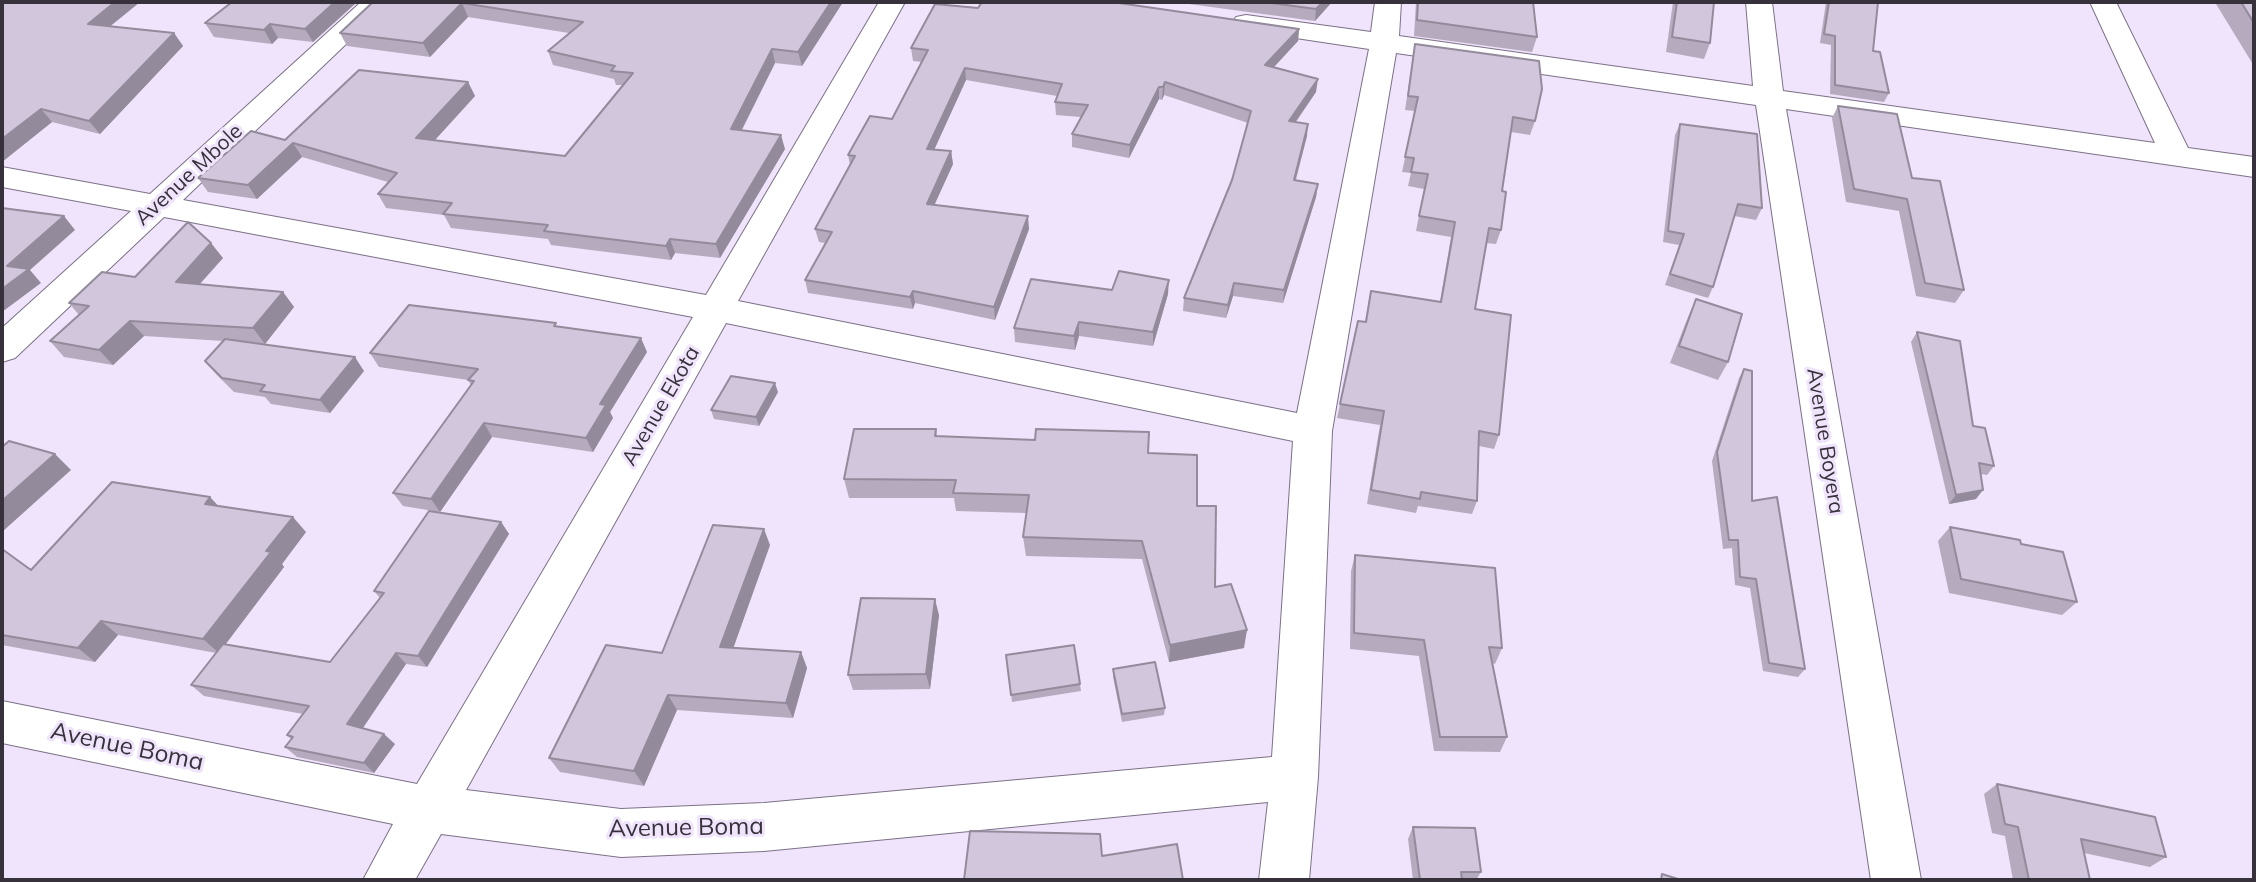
<!DOCTYPE html>
<style>
body{margin:0}
#map{position:relative;width:2256px;height:882px;overflow:hidden;background:#f0e4fc;font-family:Mulish,sans-serif}
canvas{display:block}
.frame{position:absolute;inset:0;border:4px solid #36313a;pointer-events:none}
</style>
<div id="map">
<canvas width="2256" height="882"></canvas>
<div class="frame"></div>
</div>
<script>
const c = document.querySelector('canvas').getContext('2d');
c.lineJoin = 'round';
function trace(path, color, width, dash) { c.strokeStyle = color; c.lineWidth = width; c.lineCap = dash ? 'butt' : 'round'; c.setLineDash(dash || []); c.stroke(path); }
function fill(path, color) { c.fillStyle = color; c.fill(path, 'evenodd'); }
function drawText(font, color, halo, rows, align = 'center') {
  c.font = font + ' Mulish,sans-serif'; c.lineWidth = 6; c.setLineDash([]); c.textBaseline = 'middle'; c.strokeStyle = halo; c.fillStyle = color; for (const [text, x, y, turn = 0] of rows) {
    c.save(); c.translate(x, y); c.rotate((+turn || 0) * Math.PI / 180); c.textAlign = isNaN(turn) ? turn : align; if (halo) c.strokeText(text, 0, 0); c.fillText(text, 0, 0); c.restore();
  }
}
const minor = new Path2D(`
 M361 2H390L183 200 706 295 879 2H905L738 301 1297 413 1369 49 1236 29 1232 23 1236 17 1246 15 1371 32 1375 2H1401L1399 36 1753 86 1746 2H1772L1783 91 2155 143 2090 2H2116L2188 148 2254 157V177L1786 109 1921 880H1871L1756 105 1396 53 1332 431 1318 777 1309 880H1259L1268 802 764 851 621 857 441 834 415 880H363L393 824 2 743V701L417 784 693 317 164 217 15 358 2 362V328L131 211 2 187V167L150 194ZM726 323 1293 441 1272 757 764 803 621 809 466 790Z`);
trace(minor, '#7c7186', 2);
fill(minor, '#fff');
fill(new Path2D(`
 M2 2H140L110 26 174 33 183 46 100 134 52 122 2 162Z
 M357 2 313 42 278 38 272 44 214 37 205 23Z
 M373 2H843L802 66 775 63 742 130 785 149 720 258 675 253 671 260 551 245 548 239 451 228 444 215 386 208 378 194 388 182 302 157 257 199 208 192 198 178 285 140 468 82 475 96 435 140 565 156 623 85H616L614 79 553 65 548 51 569 33 468 17 430 57 347 46 340 33Z
 M1174 2H1332L1315 21Z
 M1416 2H1533L1537 37 1532 52 1414 36Z
 M1673 2H1714L1710 43 1704 59 1666 52Z
 M1826 2H1878L1873 51 1889 93 1884 102 1830 94 1831 45 1820 43Z
 M2217 2H2254V66L2216 4Z
 M978 8 1299 29 1298 41 1273 67 1316 92 1296 122 1307 136 1296 180 1318 184 1316 197 1283 303 1233 296 1226 318 1183 311 1184 298 1232 180 1248 123 1164 95 1162 100 1159 99 1129 158 1072 147V134L1081 117 1056 115 1055 102 1057 96 966 80 934 150 951 151 953 164 934 205 1029 229 995 320 915 303 913 309 808 293 805 280 825 243 819 242 815 229 850 165 848 155 892 119 922 62 913 61 911 48Z
 M1415 44 1535 121 1530 135 1511 132 1502 191 1501 230 1496 244 1486 243 1475 309 1499 435 1494 449 1479 446 1477 501 1472 514 1418 506 1416 513 1367 504 1380 425 1337 418 1358 321 1365 322 1371 291 1440 302 1451 237 1416 231 1424 189 1408 186 1411 173 1402 172 1415 111 1405 110Z
 M1838 106 1912 178 1964 290 1955 303 1916 296 1899 211 1846 202 1832 118Z
 M1680 124 1762 208 1756 220 1734 216 1713 287 1708 298 1665 285 1679 245 1663 242 1675 135Z
 M223 258 200 284 283 292 294 307 265 344 257 343 364 371 330 413 271 404 265 397 234 392 216 374 205 361 223 341 144 336 113 365 64 357 50 341 79 315 69 303 135 277Z
 M1112 290 1168 294 1153 346 1079 336 1075 350 1015 342 1014 328Z
 M1696 299 1728 362 1718 380 1670 363 1688 317Z
 M557 326 647 352 610 412 613 418 593 452 492 437 440 512 403 506 393 493 471 385 468 380 379 367 370 353Z
 M1917 332 1973 426 1994 466 1987 475 1981 474 1976 499 1949 504 1911 342Z
 M1744 369 1752 501 1805 669 1798 677 1763 671 1750 588 1735 585 1732 548 1723 549 1712 461 1739 378Z
 M778 392 759 426 714 419 711 410Z
 M936 429 937 436 1148 453 1197 506 1215 587 1244 648 1169 662 1142 559 1026 556 1023 537 1026 513 956 511 954 498H849L844 479Z
 M219 506 306 532 282 564 284 567 225 644 330 662 380 598 374 591 501 522 509 534 427 667 406 664 363 728 395 744 374 773 297 757 285 747 291 739 287 735 303 714 204 696 191 685 216 653 118 635 95 662 2 645V549L31 570Z
 M1950 527 2021 544 2077 602 2062 615 1949 593 1938 541Z
 M770 545 733 648 801 652 807 668 793 718 677 710 644 786 560 772 549 758 662 653Z
 M1355 555 1502 648 1495 664 1492 663 1507 737 1500 752 1434 751 1419 656 1350 649 1351 571Z
 M939 615 930 689 853 690 848 675Z
 M1006 655 1080 684 1081 691 1012 702Z
 M1113 669 1165 708 1164 715 1122 722 1113 677Z
 M1997 784 2166 857 2150 867 2084 853 2090 880H2013L2005 836 1992 833 1984 794Z
 M1413 827 1481 872 1476 880H1413L1408 839Z`), '#b5aabe');
fill(new Path2D(`
 M115 2H140L97 37 88 24Z
 M335 2H357L313 42 305 29Z
 M831 2H843L802 66 798 52Z
 M1323 2H1332L1315 21 1316 9Z
 M462 3 468 17 430 57 423 43Z
 M270 24 278 38 272 44 264 30Z
 M1299 29 1298 41 1264 78 1265 65Z
 M174 33 183 46 100 134 89 121Z
 M772 49 775 63 735 143 731 129Z
 M965 68 966 80 929 161 927 149Z
 M1318 79 1316 92 1287 134 1289 121Z
 M468 82 475 96 424 152 416 138Z
 M1165 82 1164 95 1162 100 1163 87Z
 M1159 87V99L1129 158 1130 145Z
 M41 109 52 122 2 162V139Z
 M1308 124 1307 136 1292 192 1294 180Z
 M781 135 785 149 720 258 716 244Z
 M293 143 302 157 257 199 248 185Z
 M951 151 953 164 929 217 927 204Z
 M1318 184 1316 197 1283 303 1284 290Z
 M64 216 75 230 30 270 41 283 2 312V289L7 266Z
 M1028 216 1029 229 995 320 994 307Z
 M670 239 675 253 671 260 666 246Z
 M211 243 223 258 188 297 176 282Z
 M1169 280 1168 294 1153 346V332Z
 M1234 283 1233 296 1226 318 1228 305Z
 M913 291 915 303 913 309 910 297Z
 M283 292 294 307 265 344 253 328Z
 M130 321 144 336 113 365 99 350Z
 M1079 322V336L1075 350 1074 336Z
 M641 338 647 352 610 412 613 418 593 452 586 438 600 404Z
 M355 357 364 371 330 413 320 400Z
 M775 383 778 392 759 426 756 417Z
 M484 423 492 437 440 512 431 499Z
 M55 454 71 470 2 532V501Z
 M1983 490 1976 499 1949 504 1956 495Z
 M210 497 224 512 205 504Z
 M293 517 306 532 282 564 284 567 219 653 203 639 266 551Z
 M501 522 509 534 427 667 418 656Z
 M764 529 770 545 728 663 720 647Z
 M935 599 939 615 930 689 926 674Z
 M101 621 118 635 95 662 78 648Z
 M1247 630 1244 648 1169 662 1170 645Z
 M801 652 807 668 793 718 786 703Z
 M396 653 406 664 358 735 347 724Z
 M668 695 677 710 644 786 634 771Z
 M384 734 395 744 374 773 364 763Z`), '#938b9b');
const building = new Path2D(`
 M2 2H115L88 24 174 33 89 121 41 109 2 139Z
 M232 2H335L305 29 270 24 264 30 205 23Z
 M373 2H831L798 52 772 49 731 129 781 135 716 244 670 239 666 246 544 231 548 225 443 214 452 203 378 194 397 173 293 143 248 185 198 178 251 131 285 140 359 70 468 82 416 138 565 156 633 73 611 71 615 66 548 51 583 22 462 3 423 43 340 33Z
 M982 2H1112L1299 29 1265 65 1318 79 1289 121 1308 124 1294 180 1318 184 1284 290 1234 283 1228 305 1184 298 1232 180 1251 111 1165 82 1163 87H1159L1130 145 1072 134 1088 105 1055 102 1062 84 965 68 927 149 951 151 927 204 1028 216 994 307 913 291 910 297 805 280 832 232 815 229 855 156 848 155 870 116 892 119 928 50 911 48 935 4 978 8Z
 M1264 2H1323L1316 9Z
 M1418 2H1533L1537 37 1417 20Z
 M1677 2H1714L1710 43 1672 37Z
 M1829 2H1878L1873 51 1880 52 1889 93 1835 85V36L1824 34Z
 M2241 2H2254V23Z
 M1415 44 1539 61 1542 89 1535 121 1513 117 1502 191 1506 192 1501 230 1489 228 1475 309 1511 315 1499 435 1479 431 1477 501 1421 492 1420 499 1371 490 1384 411 1340 404 1358 321 1366 322 1371 291 1441 302 1455 222 1419 216 1428 174 1411 172 1414 158 1405 157 1418 97 1408 96Z
 M1838 106 1897 114 1912 178 1940 181 1964 290 1925 283 1907 199 1854 189Z
 M1680 124 1757 134 1762 208 1738 204 1713 287 1670 274 1684 234 1668 231Z
 M2 208 64 216 7 266 29 269 2 289Z
 M188 222 211 243 176 282 283 292 253 328 130 321 99 350 50 341 89 306 69 303 102 272 135 277Z
 M1119 271 1169 280 1153 332 1079 322 1074 336 1014 328 1031 279 1112 290Z
 M1696 299 1742 314 1728 362 1679 346Z
 M409 305 556 323 554 326 641 338 600 404 606 405 586 438 484 423 431 499 393 493 474 381 468 380 478 369 370 353Z
 M1917 332 1960 341 1973 426 1985 428 1994 466 1979 463 1983 490 1956 495Z
 M225 339 355 357 320 400 260 391 265 385 222 378 205 361Z
 M1744 369 1752 371V501L1777 497 1805 669 1769 663 1756 579 1740 577 1738 540H1729L1717 452Z
 M731 376 775 383 756 417 711 410Z
 M854 429H936L935 436 1035 440 1036 429 1149 432 1148 453 1197 455V506H1216L1215 587 1231 584 1247 630 1170 645 1142 541 1023 537 1029 495 953 493 956 480 844 479Z
 M9 441 55 454 2 501V447Z
 M112 482 210 497 205 504 293 517 266 551 271 552 203 639 101 621 78 648 2 635V549L31 570Z
 M429 511 501 522 418 656 396 653 347 724 384 734 364 763 285 747 293 737 287 735 309 706 191 685 223 644 330 662 384 593 374 591Z
 M713 525 764 529 720 647 801 652 786 703 668 695 634 771 549 758 606 645 662 653Z
 M1950 527 2020 540 2021 544 2063 552 2077 602 1961 579Z
 M1355 555 1495 568 1502 648 1489 647 1507 737H1440L1424 640 1354 633Z
 M861 598 935 599 926 674 848 675Z
 M1074 645 1080 684 1011 695 1006 655Z
 M1155 662 1165 708 1122 714 1113 669Z
 M1997 784 2155 817 2166 857 2081 839 2090 880H2029L2018 827 2005 824Z
 M1413 827 1475 828 1481 872H1461L1462 880H1420Z
 M970 831 1100 834 1102 856 1177 844 1183 880H964Z
 M1662 874 1681 880H1661Z`);
fill(building, '#d2c6dd');
trace(building, '#938b9b', 2);
drawText('21px', '#36313a', '#f0e4fc', [
 ["Avenue Mbole",189,175,-43],
 ["Avenue Ekota",661,406,-60],
 ["Avenue Boyera",1825,441,81]
]);
drawText('24px', '#36313a', '#f0e4fc', [
 ["Avenue Boma",127,747,12],
 ["Avenue Boma",686,828,-1]
]);
</script>
